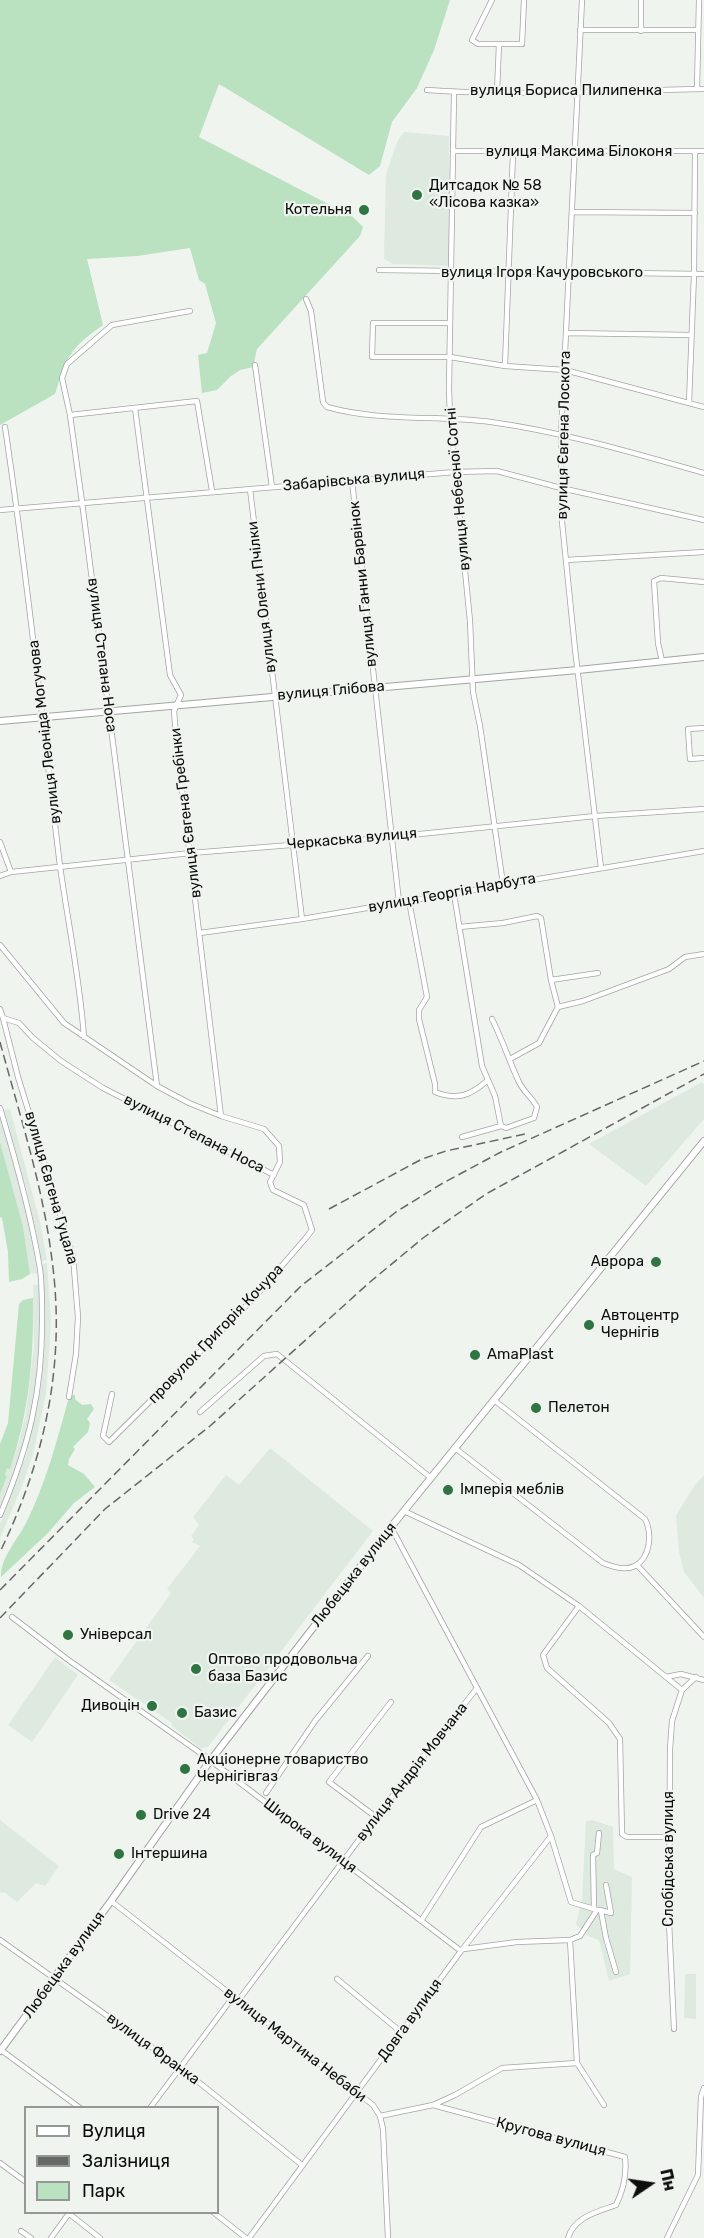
<!DOCTYPE html>
<meta charset="utf-8">
<style>
body{margin:0}
#map{position:relative;width:704px;height:2238px;overflow:hidden;background:#eff4ef;font-family:Rubik,sans-serif}
canvas{display:block}
.legend{position:absolute;left:24px;top:2106px;width:195px;height:108px;box-sizing:border-box;background:#eff4ef;border:2px solid #949894;margin:0;padding:8px 10px;list-style:none;font-size:18px;color:#0c0e0c}
.legend li{display:flex;align-items:center;gap:12px;height:30px}
.legend b{width:30px;border:2px solid #949894}
.north{position:absolute;left:620px;top:2154px;width:60px;height:60px;-webkit-text-stroke:4px #eff4ef;paint-order:stroke;rotate:77deg;font-size:16px;font-weight:700;line-height:24px;text-align:center;color:#0c0e0c}
.north::after{content:'';display:block;margin:auto;width:21px;height:27px;background:#0c0e0c;clip-path:polygon(50% 0,100% 100%,50% 72%,0 100%)}
</style>
<div id="map">
<canvas width="704" height="2238"></canvas>
<ul class="legend">
<li><b style="height:8px;background:#fff"></b>Вулиця</li>
<li><b style="height:8px;background:#656865"></b>Залізниця</li>
<li><b style="height:16px;background:#bae1c0"></b>Парк</li>
</ul>
<div class="north">Пн</div>
</div>
<script>
const c = document.querySelector('canvas').getContext('2d');
c.lineJoin = 'round';
function fill(path, color) { c.fillStyle = color; c.fill(path, 'evenodd'); }
function trace(path, color, width, dash) { c.strokeStyle = color; c.lineWidth = width; c.lineCap = dash ? 'butt' : 'round'; c.setLineDash(dash || []); c.stroke(path); }
function drawText(font, color, halo, rows, align = 'center') {
  c.font = font + ' Rubik,sans-serif'; c.lineWidth = 4.5; c.setLineDash([]); c.textBaseline = 'middle'; c.strokeStyle = halo; c.fillStyle = color; for (const [text, x, y, turn = 0] of rows) {
    c.save(); c.translate(x, y); c.rotate((+turn || 0) * Math.PI / 180); c.textAlign = isNaN(turn) ? turn : align; if (halo) c.strokeText(text, 0, 0); c.fillText(text, 0, 0); c.restore();
  }
}
fill(new Path2D(`
 M404 132 449 136V266L393 264 384 259 386 174 398 140Z
 M702 1082 704 1085V1119L646 1186 589 1144Z
 M10 1109 40 1222 47 1260 41 1261 27 1193 3 1110Z
 M0 1116 29 1224 37 1273 30 1274 23 1226 0 1142Z
 M47 1263 51 1322 46 1394 33 1454 22 1486 0 1538V1524L27 1452 40 1392 45 1342 42 1264Z
 M33 1285H39L40 1345 37 1379 27 1436 0 1508V1494L7 1476 5 1475 7 1468H10L19 1442 26 1412 34 1346Z
 M270 1448 373 1531 208 1747 200 1748 172 1726V1723L109 1680 171 1593 167 1589 200 1546 192 1542 194 1539 191 1536 199 1525 193 1517 226 1475 239 1485Z
 M704 1475V1598L684 1572 679 1552 676 1515 695 1485Z
 M55 1657 78 1675 32 1742 8 1725Z
 M0 1820 59 1866 45 1886 36 1883 17 1902 4 1892 2 1893 0 1892Z
 M592 1820 613 1827 614 1869 632 1877 630 1974 609 1981 599 1940 588 1936 576 1924 582 1899 586 1821Z
 M685 1974H696V2019L684 2018Z`), '#deeae0');
fill(new Path2D(`
 M0 0H450L434 50 417 88 392 122 380 166 369 175 219 84 199 137 353 217 363 227 360 236 257 349 253 367 240 370 231 376 217 390 202 393 198 355 207 353 216 323 205 284 199 280 190 248 137 256 87 259 103 325C70 348 67 356 55 394L0 425Z
 M0 1142 23 1226 30 1274 22 1279 9 1282 8 1252 2 1218 0 1217Z
 M33 1298C34 1357 29 1413 10 1469L7 1468 5 1475 7 1476 0 1494V1444L8 1423 19 1304 23 1300Z
 M72 1395H75V1399L82 1405 91 1404 94 1409 87 1419 90 1423 88 1432 73 1447 75 1449 69 1459 68 1465 84 1474 95 1487 74 1503 48 1533 1 1577C0 1559 17 1540 25 1525 46 1484 57 1440 69 1397Z`), '#bae1c0');
const street = new Path2D(`
 M492 0 472 40 478 44H499L497 92
 M582 0 561 435V512L575 649 601 868
 M580 30H698
 M641 31V0
 M499 44H522L524 0
 M697 89 699 0
 M427 90C519 97 612 90 704 89
 M454 92 449 388 450 420 470 621 473 692 480 726 503 884
 M453 151H704
 M572 212 695 213
 M379 270 704 274
 M306 299 311 311 323 402 327 407C381 422 436 415 491 422 563 432 634 453 704 473
 M450 323H373L372 357H450L505 366 565 370 704 407
 M566 333 691 335
 M255 365 272 487
 M505 366 513 153
 M689 403 694 274 695 151
 M135 408 170 675 181 695 174 711 177 748 221 1116
 M70 415 197 401 212 491
 M5 427C27 573 42 719 60 866 68 923 80 980 84 1037
 M352 481 399 902
 M250 489 302 919
 M0 510 455 472 497 471 561 488 704 520
 M566 560 704 552
 M662 661 658 643 654 581 661 578 704 582
 M704 728 688 729 690 759 704 758
 M0 842 11 872
 M0 876 11 872 191 853 391 837 595 816 704 809
 M454 894 482 1066 495 1096 501 1126 462 1137
 M409 901 427 997 419 1010V1019L435 1084V1092C458 1101 471 1095 488 1080
 M459 927 503 923 537 916 541 918 551 980 558 1007 539 1043 510 1059
 M200 933 302 919 704 851
 M0 945 64 1023 157 1086 189 1103 221 1116 264 1129 279 1146 280 1162 270 1182 273 1190 304 1205 312 1230 305 1239 254 1298 109 1442 103 1436 112 1394
 M551 980 598 973
 M558 1007 583 1001 669 969 685 957 704 954
 M0 1009 3 1018 19 1023 33 1038 61 1061 103 1088 274 1175
 M3 1018 18 1077 73 1256 78 1317 76 1354 69 1397
 M492 1019C502 1039 509 1060 518 1080 523 1092 532 1097 537 1107L534 1118 506 1128 501 1126
 M157 1086 82 502 70 415 62 378 67 364 112 325 190 311
 M0 1108C16 1161 31 1214 40 1269 42 1284 42 1299 42 1315 43 1390 29 1446 0 1515
 M200 1412 264 1356 277 1354 431 1478
 M455 1448 603 1563C613 1567 625 1571 635 1566 651 1557 652 1533 645 1519L494 1400
 M404 1511 519 1565 579 1606 682 1690
 M637 1565 704 1637
 M579 1606 543 1655 547 1668 609 1723 620 1739 622 1834 627 1837H669
 M12 1617 67 1659 206 1757 461 1951
 M666 1677 681 1674 704 1680
 M266 1793 315 1721 368 1656
 M376 1817 329 1782 391 1702
 M111 1901 373 2105 380 2116 383 2129 388 2238
 M594 1909 593 1855 597 1853 599 1833
 M600 1910 611 1913 606 1885
 M601 1911 606 1938 616 1972
 M421 1921 481 1827 537 1800
 M0 1940 181 2068 302 2165
 M570 1940 577 2063 604 2105
 M464 1949 517 1942 570 1940 580 1936 597 1910 571 1902 551 1836
 M337 1979 401 2032
 M238 2001 376 1817 477 1688
 M674 2029 669 1922 670 1749 672 1721 682 1690 696 1677
 M1 2050 80 2108
 M433 2105 625 2157C627 2175 624 2189 616 2205 597 2212 574 2217 568 2238
 M150 2108 233 1997
 M380 2116 433 2105 455 2095 502 2068 577 2063
 M0 2163 26 2182
 M67 2212 100 2238
 M213 2212 246 2238
 M21 2231 31 2238
 M51 2238 70 2212
 M249 2238 461 1951 551 1836 537 1800 391 1527
 M667 2238 698 2175 701 2097 704 2088`);
const secondary = new Path2D(`
 M0 721 578 670 704 657
 M0 2051 111 1901 210 1761 391 1527 704 1141`);
trace(street, '#a1a6a2', 6);
trace(secondary, '#a1a6a2', 8);
trace(street, '#fff', 4.5);
trace(secondary, '#fff', 6);
trace(new Path2D(`
 M0 1042C19 1113 43 1186 52 1260 66 1363 45 1459 0 1552
 M329 1209 422 1159 446 1151 525 1134
 M0 1590 301 1286 396 1212 443 1183 501 1152 704 1061
 M0 1618 105 1509 210 1426 370 1282 423 1238 486 1194 704 1074`), '#656865', 1.5, [9, 4.5]);
for (const [x, y, r, color] of [
 [417,195,6,"#2e7541"],
 [364,210,6,"#2e7541"],
 [656,1262,6,"#2e7541"],
 [589,1325,6,"#2e7541"],
 [475,1355,6,"#2e7541"],
 [536,1408,6,"#2e7541"],
 [448,1490,6,"#2e7541"],
 [68,1635,6,"#2e7541"],
 [196,1669,6,"#2e7541"],
 [152,1706,6,"#2e7541"],
 [182,1713,6,"#2e7541"],
 [185,1769,6,"#2e7541"],
 [141,1815,6,"#2e7541"],
 [119,1854,6,"#2e7541"]
]) { const dot = new Path2D(); dot.arc(x, y, r, 0, 2 * Math.PI); c.fillStyle = color; c.fill(dot); trace(dot, '#eff4ef', 2); }
drawText('15px', '#0c0e0c', '#eff4ef', [
 ["вулиця Бориса Пилипенка",566,91],
 ["вулиця Максима Білоконя",579,152],
 ["вулиця Ігоря Качуровського",542,273],
 ["вулиця Євгена Лоскота",564,435,-89],
 ["Забарівська вулиця",354,480,-5],
 ["вулиця Небесної Сотні",458,489,-95],
 ["вулиця Ганни Барвінок",363,584,-96],
 ["вулиця Олени Пчілки",262,597,-97],
 ["вулиця Степана Носа",102,655,83],
 ["вулиця Глібова",331,691,-5],
 ["вулиця Леоніда Могучова",45,732,-97],
 ["вулиця Євгена Гребінки",186,813,-97],
 ["Черкаська вулиця",352,839,-5],
 ["вулиця Георгія Нарбута",452,893,-10],
 ["вулиця Степана Носа",194,1134,27],
 ["вулиця Євгена Гуцала",51,1188,74],
 ["провулок Григорія Кочура",216,1334,-46],
 ["Любецька вулиця",354,1575,-52],
 ["вулиця Андрія Мовчана",412,1772,-52],
 ["Широка вулиця",310,1836,37],
 ["Слобідська вулиця",669,1859,-90],
 ["Любецька вулиця",64,1965,-54],
 ["Довга вулиця",410,2020,-54],
 ["вулиця Мартина Небаби",295,2045,38],
 ["вулиця Франка",153,2049,36],
 ["Кругова вулиця",551,2137,15]
]);
drawText('15px', '#0c0e0c', '#eff4ef', [
 ["Дитсадок № 58",429,186],
 ["«Лісова казка»",429,203],
 ["Котельня",352,210,"right"],
 ["Аврора",644,1262,"right"],
 ["Автоцентр",601,1316],
 ["Чернігів",601,1333],
 ["AmaPlast",487,1355],
 ["Пелетон",548,1408],
 ["Імперія меблів",460,1490],
 ["Універсал",80,1635],
 ["Оптово продовольча",208,1660],
 ["база Базис",208,1677],
 ["Дивоцін",140,1706,"right"],
 ["Базис",194,1713],
 ["Акціонерне товариство",197,1760],
 ["Чернігівгаз",197,1777],
 ["Drive 24",153,1815],
 ["Інтершина",131,1854]
], 'left');
</script>
